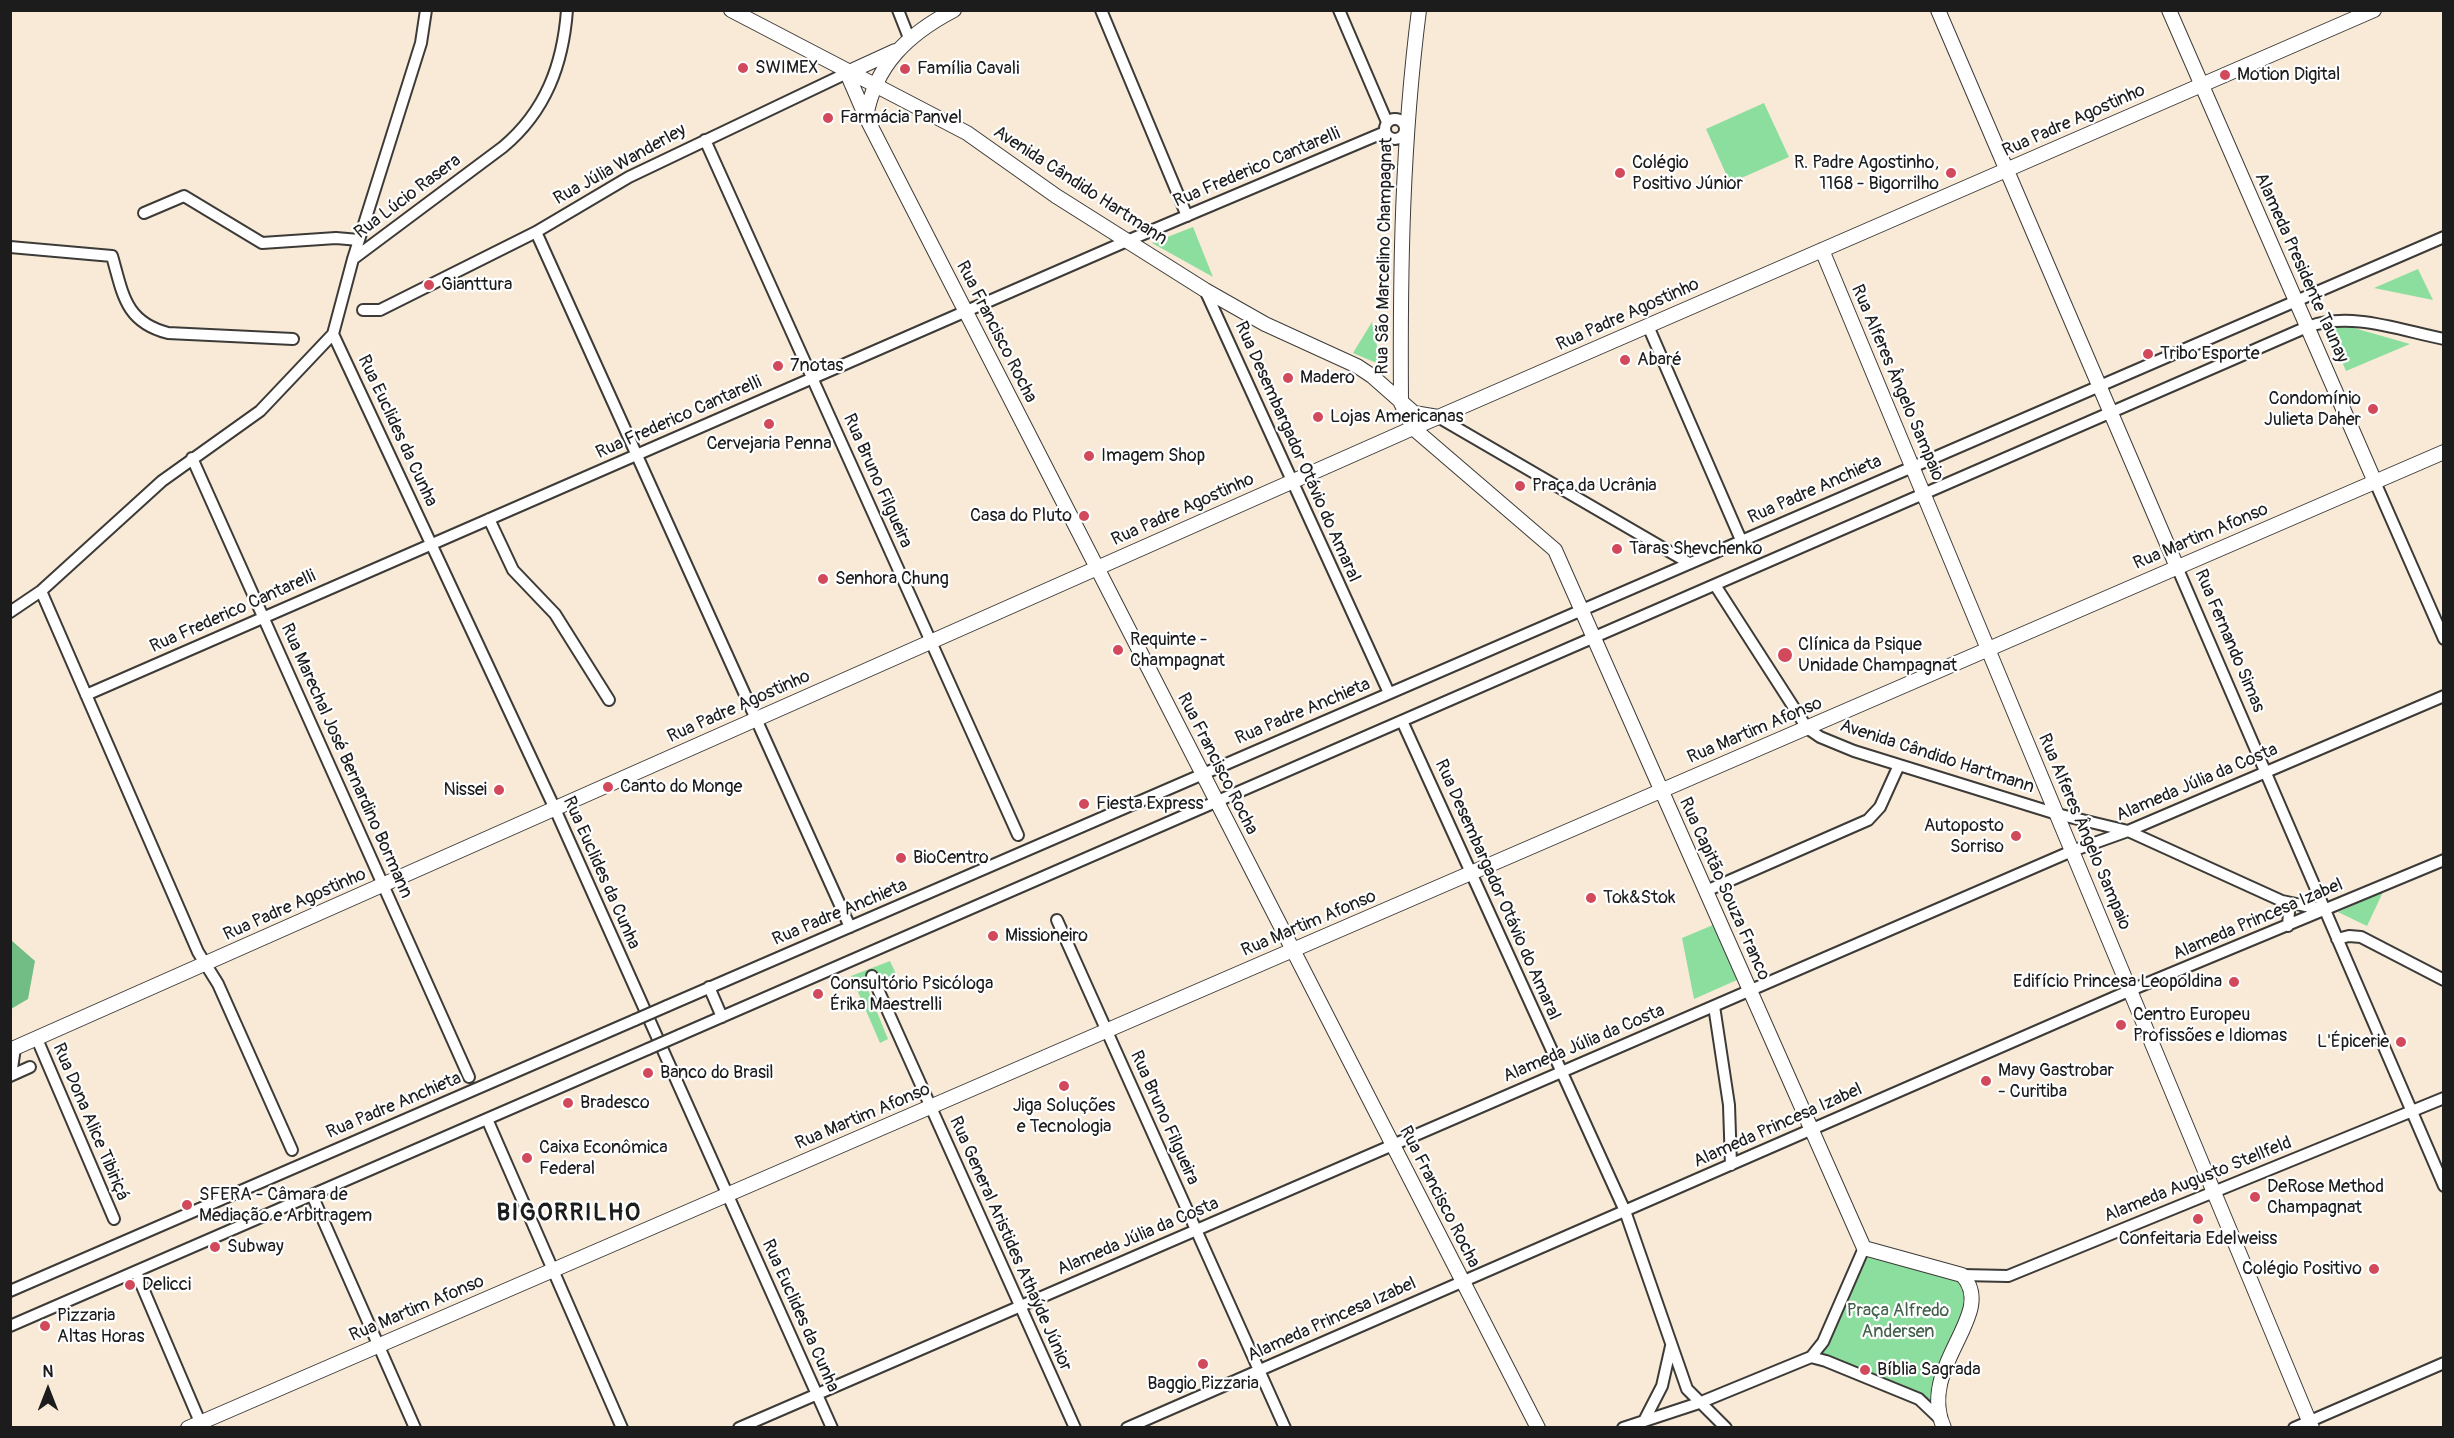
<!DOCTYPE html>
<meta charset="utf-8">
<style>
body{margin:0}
#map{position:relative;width:2454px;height:1438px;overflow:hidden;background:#f8ead7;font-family:Pangolin,sans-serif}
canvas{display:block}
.frame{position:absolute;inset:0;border:12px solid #1c1c1c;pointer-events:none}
.north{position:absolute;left:18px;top:1360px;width:60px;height:60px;-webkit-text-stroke:4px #fff;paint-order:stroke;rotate:0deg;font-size:16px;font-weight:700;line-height:24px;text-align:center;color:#1c1c1c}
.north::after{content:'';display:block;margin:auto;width:21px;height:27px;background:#1c1c1c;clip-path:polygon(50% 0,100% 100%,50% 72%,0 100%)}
</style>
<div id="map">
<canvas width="2454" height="1438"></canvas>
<div class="frame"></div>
<div class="north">N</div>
</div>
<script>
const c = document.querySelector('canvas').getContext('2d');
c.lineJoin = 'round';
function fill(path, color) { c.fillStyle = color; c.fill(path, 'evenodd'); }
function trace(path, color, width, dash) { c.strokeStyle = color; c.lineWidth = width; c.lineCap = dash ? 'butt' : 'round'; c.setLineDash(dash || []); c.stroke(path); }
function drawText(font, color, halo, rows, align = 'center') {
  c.font = font + ' Pangolin,sans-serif'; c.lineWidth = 4.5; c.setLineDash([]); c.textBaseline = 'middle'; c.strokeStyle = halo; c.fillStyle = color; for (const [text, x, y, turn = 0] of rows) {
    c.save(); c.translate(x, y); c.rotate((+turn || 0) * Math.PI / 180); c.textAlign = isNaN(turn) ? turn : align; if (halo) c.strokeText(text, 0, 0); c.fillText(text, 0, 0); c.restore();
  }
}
fill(new Path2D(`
 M1764 103 1789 157 1730 183 1706 129Z
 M1193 227 1213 277 1152 243Z
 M2418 269 2433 300 2374 288Z
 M1372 322 1381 365 1353 353Z
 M2340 324 2410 344 2346 371 2329 331 2330 326Z
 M2383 892 2367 926 2338 912Z
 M1713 925 1737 980 1694 999 1682 938Z
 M890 961 896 974 866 985 888 1039 880 1043 851 976Z
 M1864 1248 1962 1275 1973 1291 1933 1411 1820 1359 1818 1349Z`), '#8cde9e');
fill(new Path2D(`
 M11 940 35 961 28 999 11 1009Z`), '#71bd85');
const minor = new Path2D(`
 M898 10 909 38
 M1101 10 1187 216
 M1339 10 1387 122
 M1385 129a10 10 0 1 1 20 0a10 10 0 1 1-20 0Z
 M705 140 1018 835
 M144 213 184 196 262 243 336 238 359 240
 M536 232 850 927
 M10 247 112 256C123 294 125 322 168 333L293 339
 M353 259 503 147C546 111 563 64 567 10
 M1205 290 1389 693
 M363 310H380L536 232 629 177 847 73
 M1648 326 1741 540
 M333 334 555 809 832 1428
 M1438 417 1689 563
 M192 458 469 1077
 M2375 482 2444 639
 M489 519 513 570 555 614 609 700
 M2177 567 2444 1186
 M1715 585 1807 728 1820 737 1854 751 2057 814 2128 831 2282 901 2325 910
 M41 591 198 952 218 984 292 1150
 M10 612 41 591 162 481 260 411 333 334 353 259 421 43 426 10
 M86 695 1127 241 1385 132
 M1402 721 1625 1211 1687 1389 1726 1428
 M1706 891 1868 820 1880 807 1899 765
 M2282 901 2289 912 2288 926
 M1057 920 1285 1428
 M2337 939 2349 936 2361 937 2444 980
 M872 976 1075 1428
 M709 987 722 1017
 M667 1006 2444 237
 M1714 1006 1729 1105 1731 1165
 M680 1035 2307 327C2351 311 2399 330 2444 339
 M37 1039 114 1219
 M11 1075 15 1048
 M10 1076 30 1067
 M487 1119 622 1428
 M312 1195 415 1428
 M136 1272 200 1422
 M1962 1275 2008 1276 2444 1098
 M10 1291 635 1020
 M10 1326 648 1049
 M1811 1357 1826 1361 1919 1399 1939 1418
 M1645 1419 1662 1386 1671 1346
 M739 1428 2072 851 2128 831 2444 696
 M1127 1428 2131 990 2444 860
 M1623 1428 1699 1403 1811 1357 1823 1342 1864 1248
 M2294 1428 2444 1363`);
const major = new Path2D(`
 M731 10 967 133 1056 196 1205 290 1265 324 1357 366 1372 376 1414 413 1438 417
 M1419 10C1402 143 1400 270 1401 403L1413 428 1555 550 1864 1248 1962 1275C1999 1314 1916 1366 1944 1428
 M1938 10 2177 567
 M2169 10 2375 482
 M847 73 866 117 1538 1428
 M847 73 895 51
 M866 117C875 65 908 34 954 10
 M1822 250 2312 1428
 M10 1050 1413 428 2374 10
 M188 1428 2444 452`);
trace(minor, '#3d3b38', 14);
trace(major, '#3d3b38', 16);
trace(minor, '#fff', 10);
trace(major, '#fff', 14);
const minorBridge = new Path2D(`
 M635 1020 667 1006
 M648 1049 680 1035`);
trace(minorBridge, '#3d3b38', 14, []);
trace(minorBridge, '#fff', 10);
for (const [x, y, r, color] of [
 [743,68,6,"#d1495b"],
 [905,69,6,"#d1495b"],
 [2225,75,6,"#d1495b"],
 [828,118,6,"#d1495b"],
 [1620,173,6,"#d1495b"],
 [1951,173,6,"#d1495b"],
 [429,285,6,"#d1495b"],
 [2148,354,6,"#d1495b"],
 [1625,360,6,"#d1495b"],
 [778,366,6,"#d1495b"],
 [1288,378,6,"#d1495b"],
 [2373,409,6,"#d1495b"],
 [1318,417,6,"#d1495b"],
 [769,424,6,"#d1495b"],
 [1089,456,6,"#d1495b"],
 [1520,486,6,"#d1495b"],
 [1084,516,6,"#d1495b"],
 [1617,549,6,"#d1495b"],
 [823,579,6,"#d1495b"],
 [1118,650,6,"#d1495b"],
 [1785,655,8,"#d1495b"],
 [608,787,6,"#d1495b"],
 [499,790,6,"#d1495b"],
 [1084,804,6,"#d1495b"],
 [2016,836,6,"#d1495b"],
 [901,858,6,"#d1495b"],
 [1591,898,6,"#d1495b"],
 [993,936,6,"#d1495b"],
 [2234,982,6,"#d1495b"],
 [818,994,6,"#d1495b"],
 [2121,1025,6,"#d1495b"],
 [2401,1042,6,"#d1495b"],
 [648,1073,6,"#d1495b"],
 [1986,1081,6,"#d1495b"],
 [1064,1086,6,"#d1495b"],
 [568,1103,6,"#d1495b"],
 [527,1158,6,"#d1495b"],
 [2255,1197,6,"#d1495b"],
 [187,1205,6,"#d1495b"],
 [2198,1219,6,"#d1495b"],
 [215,1247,6,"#d1495b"],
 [2374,1269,6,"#d1495b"],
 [130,1285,6,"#d1495b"],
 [45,1326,6,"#d1495b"],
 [1203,1364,6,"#d1495b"],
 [1865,1370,6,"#d1495b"]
]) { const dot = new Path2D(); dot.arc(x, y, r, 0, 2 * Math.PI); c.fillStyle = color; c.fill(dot); trace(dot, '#fff', 2); }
drawText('18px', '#1c1c1c', '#fff', [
 ["SWIMEX",755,68],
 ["Família Cavali",917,69],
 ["Motion Digital",2237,75],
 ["Farmácia Panvel",840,118],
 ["Colégio",1632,163],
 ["Positivo Júnior",1632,184],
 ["R. Padre Agostinho,",1939,163,"right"],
 ["1168 - Bigorrilho",1939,184,"right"],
 ["Gianttura",441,285],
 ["Tribo Esporte",2160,354],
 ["Abaré",1637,360],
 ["7notas",790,366],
 ["Madero",1300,378],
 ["Condomínio",2361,399,"right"],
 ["Julieta Daher",2361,420,"right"],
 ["Lojas Americanas",1330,417],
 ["Cervejaria Penna",769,444,"center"],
 ["Imagem Shop",1101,456],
 ["Praça da Ucrânia",1532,486],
 ["Casa do Pluto",1072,516,"right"],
 ["Taras Shevchenko",1629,549],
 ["Senhora Chung",835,579],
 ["Requinte -",1130,640],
 ["Champagnat",1130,661],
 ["Clínica da Psique",1798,645],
 ["Unidade Champagnat",1798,666],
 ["Canto do Monge",620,787],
 ["Nissei",487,790,"right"],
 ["Fiesta Express",1096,804],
 ["Autoposto",2004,826,"right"],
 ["Sorriso",2004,847,"right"],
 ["BioCentro",913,858],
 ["Tok&Stok",1603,898],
 ["Missioneiro",1005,936],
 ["Edifício Princesa Leopoldina",2222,982,"right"],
 ["Consultório Psicóloga",830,984],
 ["Érika Maestrelli",830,1005],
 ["Centro Europeu",2133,1015],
 ["Profissões e Idiomas",2133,1036],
 ["L'Épicerie",2389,1042,"right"],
 ["Mavy Gastrobar",1998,1071],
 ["- Curitiba",1998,1092],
 ["Banco do Brasil",660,1073],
 ["Bradesco",580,1103],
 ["Jiga Soluções",1064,1106,"center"],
 ["e Tecnologia",1064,1127,"center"],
 ["Caixa Econômica",539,1148],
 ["Federal",539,1169],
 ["DeRose Method",2267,1187],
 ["Champagnat",2267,1208],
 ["SFERA - Câmara de",199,1195],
 ["Mediação e Arbitragem",199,1216],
 ["Confeitaria Edelweiss",2198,1239,"center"],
 ["Subway",227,1247],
 ["Colégio Positivo",2362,1269,"right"],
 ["Delicci",142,1285],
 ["Pizzaria",57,1316],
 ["Altas Horas",57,1337],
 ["Bíblia Sagrada",1877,1370],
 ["Baggio Pizzaria",1203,1384,"center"]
], 'left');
drawText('18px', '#1c1c1c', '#fff', [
 ["Rua Padre Agostinho",2074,121,-24],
 ["Rua Júlia Wanderley",620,165,-29],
 ["Rua Frederico Cantarelli",1257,168,-23],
 ["Avenida Cândido Hartmann",1080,186,33],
 ["Rua Lúcio Rasera",408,197,-37],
 ["Rua São Marcelino Champagnat",1385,256,-89],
 ["Alameda Presidente Taunay",2301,268,66],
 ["Rua Padre Agostinho",1628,315,-24],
 ["Rua Francisco Rocha",996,332,63],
 ["Rua Alferes Ângelo Sampaio",1897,383,67],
 ["Rua Frederico Cantarelli",679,418,-24],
 ["Rua Euclides da Cunha",397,431,65],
 ["Rua Desembargador Otávio do Amaral",1297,452,66],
 ["Rua Bruno Filgueira",877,481,66],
 ["Rua Padre Anchieta",1815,490,-24],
 ["Rua Padre Agostinho",1183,510,-24],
 ["Rua Martim Afonso",2201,537,-23],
 ["Rua Frederico Cantarelli",233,612,-24],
 ["Rua Fernando Simas",2229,641,67],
 ["Rua Padre Agostinho",739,707,-24],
 ["Rua Padre Anchieta",1303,712,-23],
 ["Rua Martim Afonso",1755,731,-23],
 ["Avenida Cândido Hartmann",1937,757,18],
 ["Rua Marechal José Bernardino Bormann",346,761,66],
 ["Rua Francisco Rocha",1217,764,63],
 ["Alameda Júlia da Costa",2197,783,-23],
 ["Rua Alferes Ângelo Sampaio",2084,832,67],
 ["Rua Euclides da Cunha",601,873,66],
 ["Rua Capitão Souza Franco",1724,889,66],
 ["Rua Desembargador Otávio do Amaral",1497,890,66],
 ["Rua Padre Agostinho",295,905,-24],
 ["Rua Padre Anchieta",840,913,-23],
 ["Alameda Princesa Izabel",2258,920,-23],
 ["Rua Martim Afonso",1309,924,-23],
 ["Alameda Júlia da Costa",1584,1044,-23],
 ["Rua Padre Anchieta",394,1106,-23],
 ["Rua Martim Afonso",863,1117,-23],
 ["Rua Bruno Filgueira",1164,1118,66],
 ["Rua Dona Alice Tibiriçá",90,1122,67],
 ["Alameda Princesa Izabel",1778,1126,-24],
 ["Alameda Augusto Stellfeld",2198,1180,-22],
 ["Rua Francisco Rocha",1439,1197,63],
 ["Alameda Júlia da Costa",1138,1237,-23],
 ["Rua General Aristides Athaýde Júnior",1010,1244,66],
 ["Rua Martim Afonso",417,1309,-23],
 ["Rua Euclides da Cunha",800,1316,66],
 ["Alameda Princesa Izabel",1332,1320,-24]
]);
drawText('18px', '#43604a', '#fff', [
 ["Praça Alfredo",1898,1311],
 ["Andersen",1898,1332]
]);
c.letterSpacing = '1.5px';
drawText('bold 24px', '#1c1c1c', '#fff', [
 ["BIGORRILHO",569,1214]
]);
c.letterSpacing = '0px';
</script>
